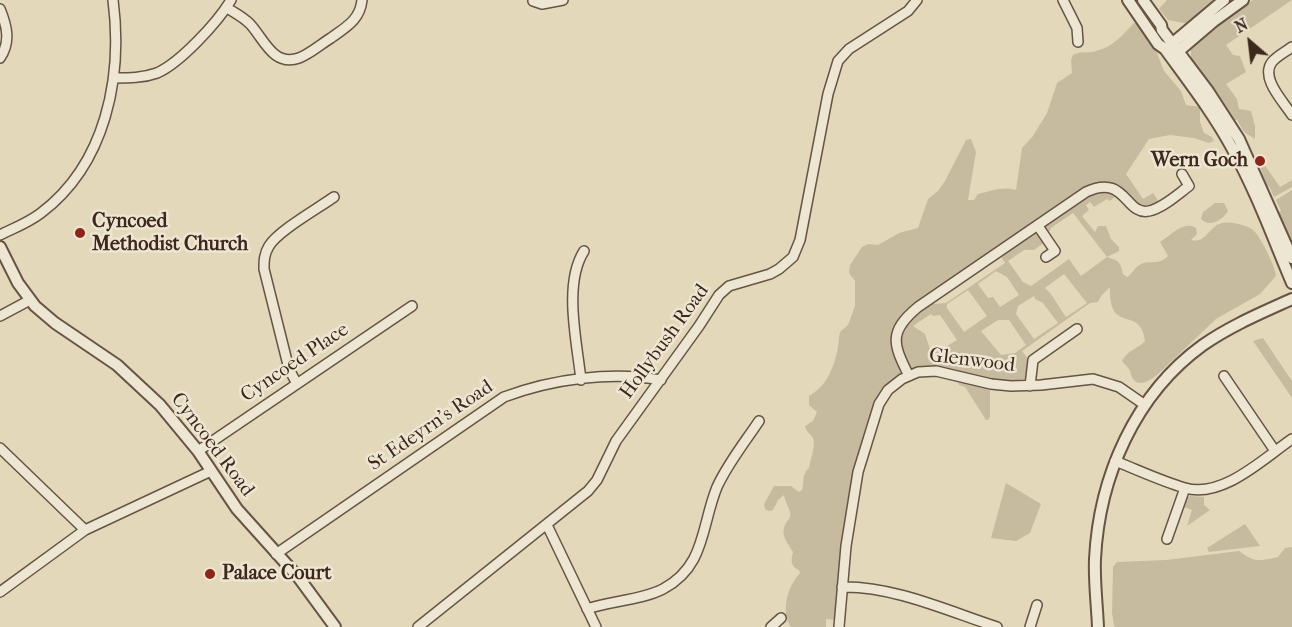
<!DOCTYPE html>
<style>
body{margin:0}
#map{position:relative;width:1292px;height:627px;overflow:hidden;background:#e3d9ba;font-family:"IM FELL French Canon",serif}
canvas{display:block}
.north{position:absolute;left:1220px;top:12px;width:60px;height:60px;-webkit-text-stroke:4px #ede6d2;paint-order:stroke;rotate:332deg;font-size:16px;font-weight:700;line-height:24px;text-align:center;color:#3e271c}
.north::after{content:'';display:block;margin:auto;width:21px;height:27px;background:#3e271c;clip-path:polygon(50% 0,100% 100%,50% 72%,0 100%)}
</style>
<div id="map">
<canvas width="1292" height="627"></canvas>
<div class="north">N</div>
</div>
<script>
const c = document.querySelector('canvas').getContext('2d');
c.lineJoin = 'round';
function fill(path, color) { c.fillStyle = color; c.fill(path, 'evenodd'); }
function trace(path, color, width, dash) { c.strokeStyle = color; c.lineWidth = width; c.lineCap = dash ? 'butt' : 'round'; c.setLineDash(dash || []); c.stroke(path); }
function drawText(font, color, halo, rows, align = 'center') {
  c.font = font + ' "IM FELL French Canon",serif'; c.lineWidth = 5; c.setLineDash([]); c.textBaseline = 'middle'; c.strokeStyle = halo; c.fillStyle = color; for (const [text, x, y, turn = 0] of rows) {
    c.save(); c.translate(x, y); c.rotate((+turn || 0) * Math.PI / 180); c.textAlign = isNaN(turn) ? turn : align; if (halo) c.strokeText(text, 0, 0); c.fillText(text, 0, 0); c.restore();
  }
}
fill(new Path2D(`
 M1167 0H1222L1189 24 1168 20 1159 9Z
 M1253 0H1292L1226 45 1233 55 1240 56 1246 72 1226 84 1237 99 1239 109 1251 111 1255 126V139L1244 132 1237 120 1224 119 1218 99 1220 97 1191 61V45L1197 38Z
 M1139 22 1153 43 1164 71 1181 91 1186 105 1200 107V122L1204 133 1212 137 1214 141 1209 143 1194 138 1170 135 1149 139 1126 174 1143 199 1153 193 1161 205 1145 212 1120 192 1110 201 1107 199 1094 207 1090 202 1086 205 1089 210 1082 216 1095 232 1098 226H1106L1111 239 1119 247V251L1107 257C1120 261 1120 262 1123 274L1127 277C1132 274 1134 269 1138 266 1148 258 1158 267 1168 256L1160 242C1170 236 1184 220 1196 228L1197 234 1191 240C1206 244 1209 226 1222 223 1229 221 1247 225 1253 230 1261 237 1275 266 1276 276L1260 294 1216 319 1157 375C1150 380 1140 388 1133 379 1131 377 1131 372 1129 369 1127 366 1124 364 1122 361 1126 351 1139 348 1145 341 1141 304 1108 336 1110 287L1101 296 1098 302 1090 303 1022 351 1032 364 1030 386 927 371 888 390 863 451 839 620 826 619V627H791C780 612 788 585 800 573L799 570C790 566 791 560 793 552 788 544 780 535 785 525 787 520 792 518 790 512 788 505 785 502 784 495L778 500 773 510 769 511 765 509 764 504 774 486H791L799 492 802 490C805 481 801 475 809 468 810 460 816 446 813 438 810 433 806 432 805 426L813 421 817 412 809 405V396C826 386 832 372 837 352 839 346 838 339 840 332L848 325 855 306V281L849 273 850 265 862 247 868 244 878 245 899 233 918 228 928 199 938 191 945 181 966 140 971 139 976 152 968 200H974L978 194C992 191 1002 186 1016 190L1022 148 1033 136 1047 113 1057 83 1072 73 1071 60 1073 55C1082 50 1088 54 1096 51 1114 47 1123 34 1134 23ZM1073 213 1107 257 1081 276 1069 259 1031 286 1023 282 1008 261 1024 250H1034L1048 240 1045 235 1050 231 1051 228ZM999 253 1005 263 946 303 934 304 931 298ZM996 271 1007 277 1019 295 1000 307 993 297 988 298 978 284ZM1064 274 1087 303 1066 317C1060 309 1052 293 1045 288ZM968 290 987 316 964 332 947 308V304ZM1034 296 1035 299 1043 303 1058 323 1034 339 1016 314 1018 306ZM931 314 933 316 940 315 957 340 937 352 930 349 925 334 913 326ZM998 320H1009L1026 345 1015 353 1001 355 981 331Z
 M1264 164 1280 187 1292 180V187L1274 197 1269 186 1267 187 1260 166Z
 M1292 190V249L1277 213 1281 211 1276 200Z
 M1215 203H1224L1228 211C1223 220 1209 228 1201 219L1203 212Z
 M1263 338 1292 381V398L1253 341Z
 M961 380 988 387 990 390V417L988 420H986L965 387 959 385 958 381Z
 M1006 483 1041 504 1030 533 1016 541 991 538Z
 M1191 496 1204 497V505L1210 510 1187 526 1192 510 1184 507V502L1188 497Z
 M1245 524 1260 546 1209 552 1207 548Z
 M1292 547V627H1115L1114 625 1112 613 1113 567 1117 562 1166 560 1239 551C1255 563 1259 561 1278 557L1285 548Z`), '#c7bb9f');
const minor = new Path2D(`
 M1063 0 1077 28 1078 42
 M533 1 542 4 563 0
 M227 8C235 13 243 17 250 24 264 39 273 67 299 58 310 54 321 44 331 38 346 27 360 20 362 0
 M0 9C7 26 11 42 0 58
 M1292 47C1285 52 1277 56 1272 62 1260 78 1283 101 1292 115
 M114 78C129 78 143 78 157 73 180 63 218 22 231 0
 M1038 226 1055 251 1046 257
 M0 235C14 228 28 223 41 213 106 164 123 77 113 0
 M0 316 30 300
 M909 376C893 344 888 332 918 307L1086 192C1126 173 1125 216 1149 211 1163 208 1178 194 1189 186L1182 174
 M1224 376 1275 451
 M581 380C577 342 563 284 584 251
 M297 384 289 369 264 269C264 261 264 254 269 246 278 231 317 209 334 197
 M1030 386 1033 360 1077 329
 M0 448 85 530
 M198 451 412 306
 M1115 461C1138 470 1161 481 1185 488 1222 499 1263 459 1292 439
 M547 525 596 627
 M1167 539 1185 488
 M276 554 504 397C552 379 611 371 661 380
 M842 587C894 586 948 611 997 627
 M0 592 85 530 211 471
 M587 609C610 601 642 600 663 589 706 566 701 526 717 487 728 463 745 442 759 421
 M418 627 588 491 597 480 616 441 699 326 719 295 729 286 770 274 779 269 793 257 800 240 828 94 838 61 849 49 908 11 917 0
 M771 627 781 618
 M839 627 846 546 858 472 879 404 888 390 902 379 918 372 936 371 991 384 1011 386 1041 385 1093 379 1119 387 1145 405
 M1030 627 1037 605`);
const tertiary = new Path2D(`
 M1128 0 1158 44 1165 49C1189 82 1213 113 1232 148 1256 191 1273 238 1292 283
 M1143 0 1161 25 1162 30 1208 91 1239 139 1292 258
 M1168 47 1224 0
 M1173 56 1214 21 1243 0
 M0 247 18 283 35 306 55 323 117 365 160 405 198 451 237 509 299 578 335 627
 M1098 627C1097 604 1094 581 1095 559 1099 477 1135 394 1203 345 1230 326 1261 313 1292 299`);
trace(minor, '#675444', 12);
trace(tertiary, '#675444', 14);
trace(minor, '#ede6d2', 9);
trace(tertiary, '#ede6d2', 10);
for (const [x, y, r, color] of [
 [1260,161,6,"#8f2418"],
 [80,233,6,"#8f2418"],
 [210,574,6,"#8f2418"]
]) { const dot = new Path2D(); dot.arc(x, y, r, 0, 2 * Math.PI); c.fillStyle = color; c.fill(dot); trace(dot, '#ede6d2', 2); }
drawText('bold 20px', '#3e271c', '#ede6d2', [
 ["Wern Goch",1248,161,"right"],
 ["Cyncoed",92,222],
 ["Methodist Church",92,245],
 ["Palace Court",222,574]
], 'left');
drawText('20px', '#3e271c', '#ede6d2', [
 ["Hollybush Road",665,342,-54],
 ["Glenwood",972,361,7],
 ["Cyncoed Place",295,363,-34],
 ["St Edeyrn's Road",431,426,-34],
 ["Cyncoed Road",212,445,53]
]);
</script>
